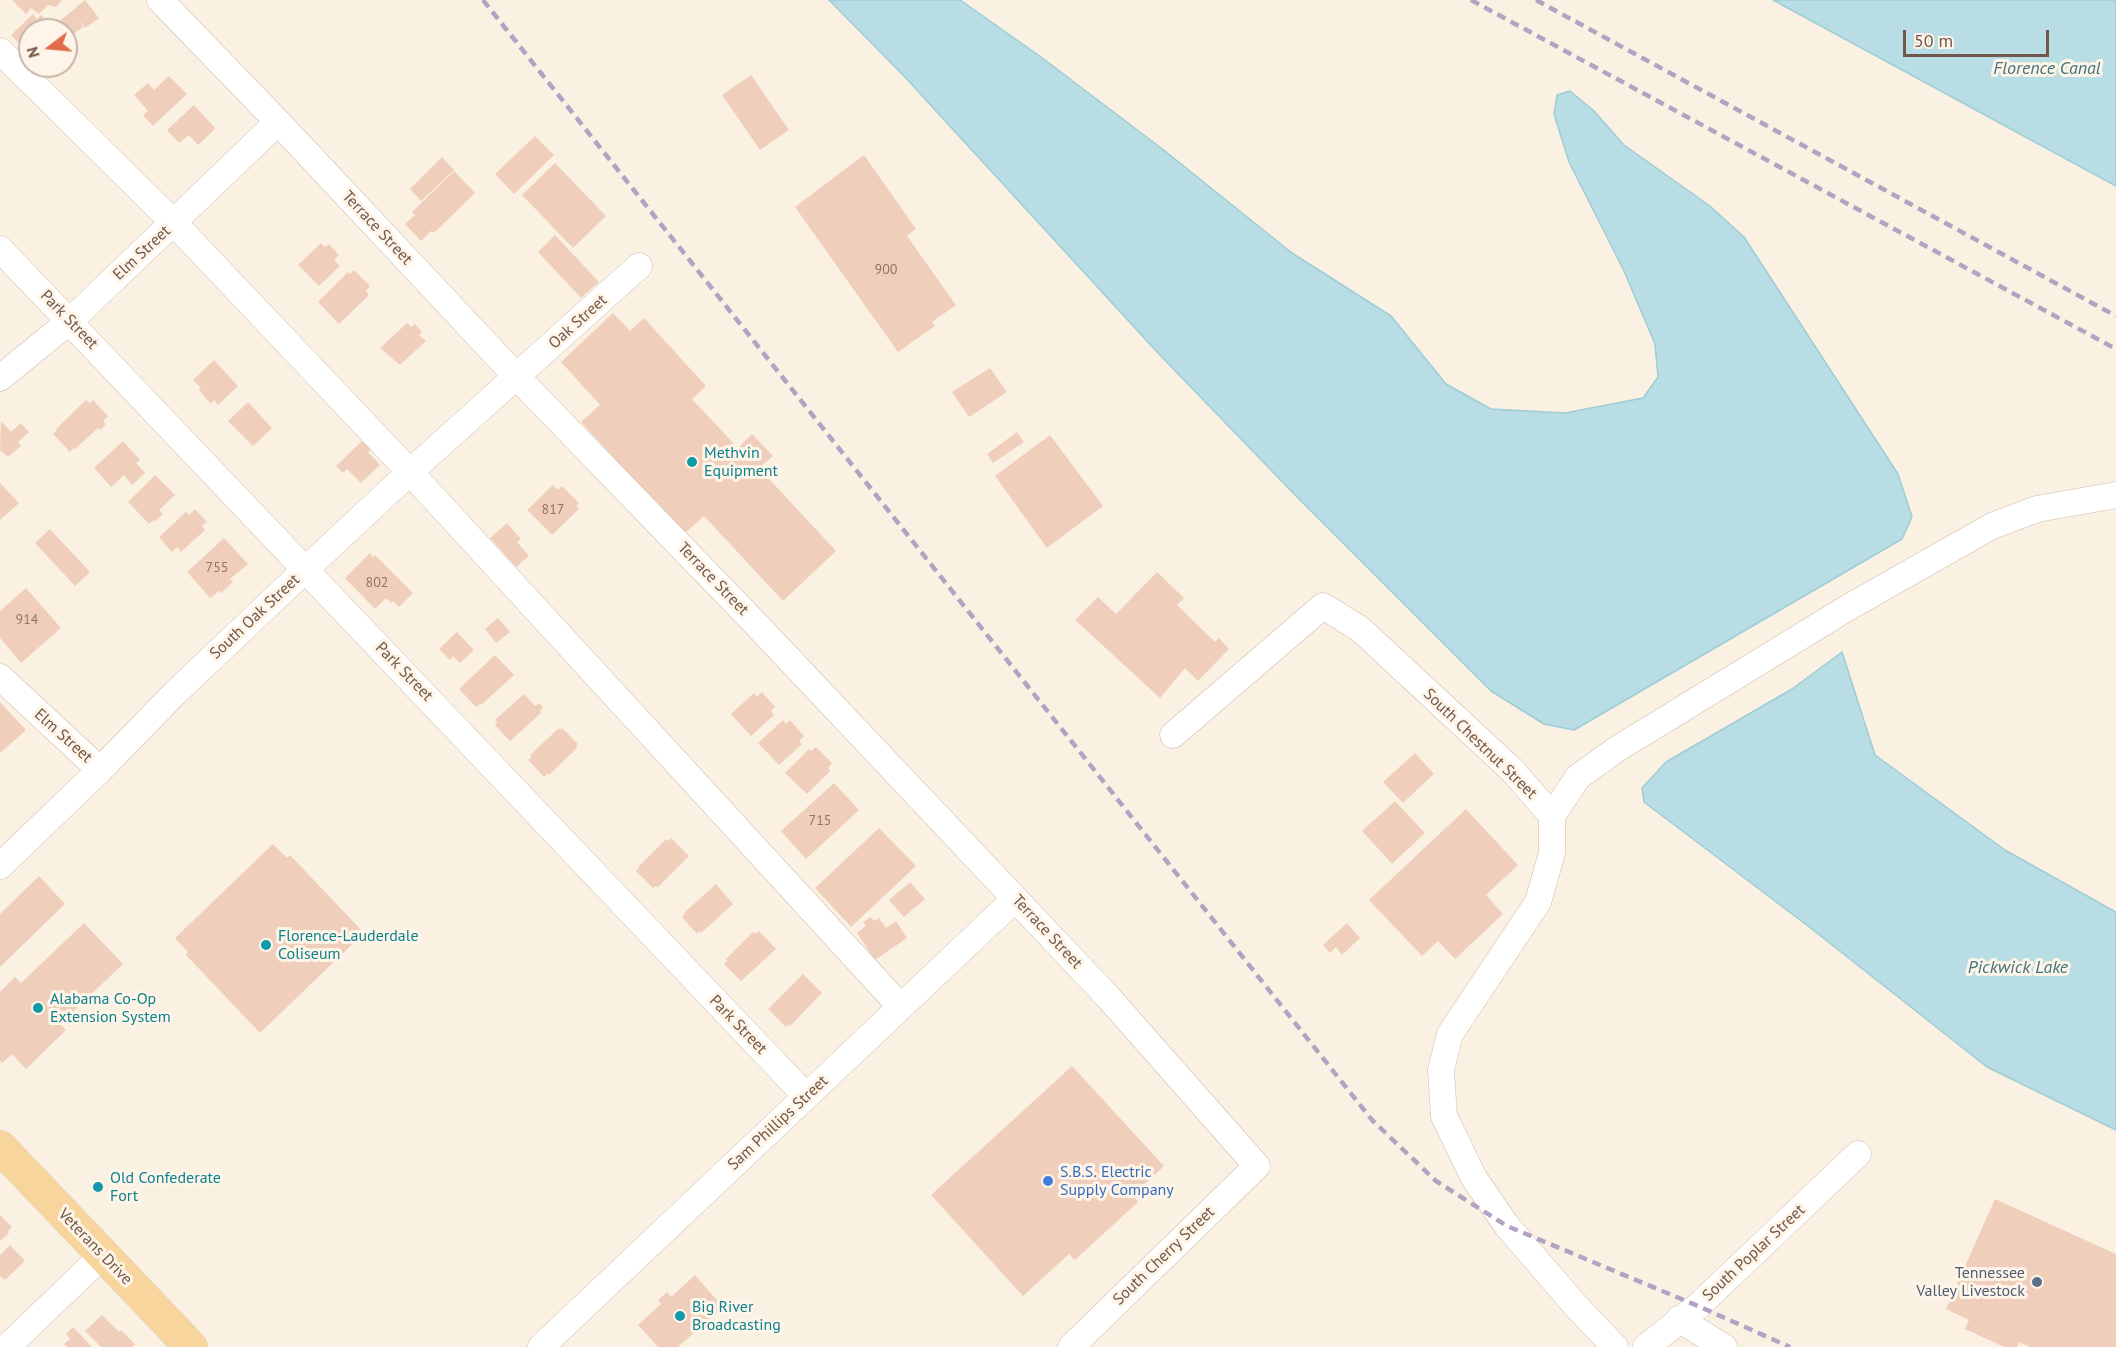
<!DOCTYPE html>
<style>
body{margin:0}
#map{position:relative;width:2116px;height:1347px;overflow:hidden;background:#fbf1e2;font-family:"PT Sans",sans-serif}
canvas{display:block}
.north{position:absolute;left:18px;top:18px;width:60px;height:60px;box-sizing:border-box;background:#fef5e8;border:2px solid #c6b6a9;border-radius:50%;rotate:254deg;font-size:16px;font-weight:700;line-height:24px;text-align:center;color:#71584a}
.north::after{content:'';display:block;margin:auto;width:21px;height:27px;background:#e16b4b;clip-path:polygon(50% 0,100% 100%,50% 72%,0 100%)}
.scale{position:absolute;left:1903px;top:30px;width:146px;height:27px;box-sizing:border-box;border:3px solid #71584a;border-top:0;padding-left:8px;font-size:18px;line-height:21px;white-space:nowrap;color:#71584a;-webkit-text-stroke:4px #fef5e8;paint-order:stroke}
</style>
<div id="map">
<canvas width="2116" height="1347"></canvas>
<div class="north">N</div>
<div class="scale">50 m</div>
</div>
<script>
const c = document.querySelector('canvas').getContext('2d');
c.lineJoin = 'round';
function fill(path, color) { c.fillStyle = color; c.fill(path, 'evenodd'); }
function trace(path, color, width, dash) { c.strokeStyle = color; c.lineWidth = width; c.lineCap = dash ? 'butt' : 'round'; c.setLineDash(dash || []); c.stroke(path); }
function drawText(font, color, halo, rows, align = 'center') {
  c.font = font + ' "PT Sans",sans-serif'; c.lineWidth = 6; c.setLineDash([]); c.textBaseline = 'middle'; c.strokeStyle = halo; c.fillStyle = color; for (const [text, x, y, turn = 0] of rows) {
    c.save(); c.translate(x, y); c.rotate((+turn || 0) * Math.PI / 180); c.textAlign = isNaN(turn) ? turn : align; if (halo) c.strokeText(text, 0, 0); c.fillText(text, 0, 0); c.restore();
  }
}
const water = new Path2D(`
 M829 0H960L1041 57 1165 151 1292 253 1391 316 1446 384 1491 409 1565 413 1643 398 1658 377 1655 344 1624 271 1569 162 1554 114 1557 95 1570 91 1594 111 1624 145 1710 206 1744 237 1898 474 1912 517 1902 539 1574 730 1544 724 1491 691 1297 497 1157 352 903 75Z
 M1773 0H2116V186Z
 M1842 652 1875 755 2005 850 2116 912V1130L1987 1067 1808 926 1644 802 1642 788 1666 762 1792 689Z`);
fill(water, '#b8dde4');
trace(water, '#9ecdd5', 1.5);
fill(new Path2D(`
 M12 0H62L56 7 48 5 39 14 31 8 26 14Z
 M85 0 99 18 85 28 77 18 83 27 66 40V30H59L55 25Z
 M33 14 37 19 41 15 49 23 42 30H30V41L23 48 11 35Z
 M751 75 789 130 760 150 722 95Z
 M169 76 187 94 153 126 143 115 148 111 134 95 148 83 154 90Z
 M194 105 215 128 214 130 198 145 189 135 179 143 167 130Z
 M535 136 554 155 514 194 495 174Z
 M864 155 916 229 907 236 956 305 932 322 935 326 898 352 795 207Z
 M442 157 454 170 421 201 410 189Z
 M555 163 606 216 573 248 522 195Z
 M454 171 475 193 434 233 431 231 421 241 405 224 415 215 412 212Z
 M555 235 599 282 581 298 538 252Z
 M321 243 325 247 329 244 339 255 334 260 340 266 319 286 298 265Z
 M354 270 370 286 366 291 369 295 339 324 318 302 348 272 350 274Z
 M613 313 630 331 644 318 706 386 692 399 738 448 752 434 773 456 759 468 836 551 783 601 704 516 684 534 581 422 600 405 561 362Z
 M407 323 411 327 415 324 422 332 419 335 426 341 400 365 380 348Z
 M214 360 238 386 218 405 214 400 211 404 199 390 201 388 193 380Z
 M990 368 1007 392 969 417 952 392Z
 M86 400 90 403 93 400 108 416 103 421 106 424 100 430 98 428 75 449 74 448 70 452 53 434 57 430 56 429Z
 M248 402 272 428 253 446 228 421Z
 M1 421 11 432 21 423 29 432 18 442 21 446 8 457 0 450Z
 M1017 432 1024 442 993 463 987 454Z
 M1050 435 1103 506 1047 548 995 476Z
 M123 441 140 460 136 463 145 473 132 485 124 475 111 487 94 468Z
 M362 441 371 449 368 452 380 465 361 483 347 469 343 473 336 466Z
 M155 475 175 495 159 510 163 514 154 522 153 520 149 524 128 502Z
 M0 483 19 503 0 520Z
 M553 485 558 490 562 486 579 503 576 506 579 509 552 535 527 510Z
 M195 509 207 522 202 526 205 530 181 552 177 547 172 552 159 537 186 512 189 515Z
 M507 523 521 539 517 542 529 556 516 567 490 538Z
 M50 529 90 572 75 586 35 543Z
 M224 538 248 564 230 579 233 582 221 593 219 591 210 598 187 572Z
 M370 553 373 557 375 555 413 593 399 607 393 601 391 603 386 598 375 609 345 578Z
 M1157 572 1184 598 1177 605 1215 642 1219 638 1229 649 1198 681 1185 668 1160 698 1075 620 1098 597 1116 614Z
 M26 588 61 628 21 663 0 638V611Z
 M498 618 510 632 496 643 485 629Z
 M457 632 474 650 460 663 453 656 450 660 439 649Z
 M495 655 514 675 481 705 480 704 476 707 459 689Z
 M762 692 775 707 771 711 774 715 751 736 731 714 754 693 757 697Z
 M524 694 535 706 539 703 543 707 540 711 541 713 510 741 495 725 497 722 495 720Z
 M0 702 26 730 0 753Z
 M783 720 786 724 790 720 804 736 799 741 802 744 779 765 758 743Z
 M559 728 560 730 562 728 578 744 576 747 577 748 549 775 548 773 544 777 528 760 532 757 530 755Z
 M816 747 832 763 828 768 830 771 807 794 785 773 809 749 811 751Z
 M1415 753 1434 774 1403 803 1383 782Z
 M834 783 859 810 806 859 781 831Z
 M1395 801 1425 833 1392 864 1362 831Z
 M1466 809 1518 865 1486 895 1503 914 1455 959 1438 941 1422 956 1369 900Z
 M879 828 916 866 851 927 815 888Z
 M671 838 689 856 658 887 656 886 653 888 636 871 639 868 638 867 666 839 668 841Z
 M273 844 287 858 290 855 364 933 260 1033 186 955 188 952 175 938Z
 M39 876 65 904 0 967V914Z
 M910 882 925 899 904 917 889 900Z
 M716 884 733 904 701 933 700 931 697 934 682 917 685 914 684 913Z
 M871 917 874 921 879 918 886 928 896 921 907 938 875 960 857 933 866 926 863 922Z
 M84 923 123 964 60 1024 66 1030 26 1069 12 1054 2 1063 0 1061V992L15 977 21 983Z
 M1347 923 1360 938 1342 955 1336 947 1330 953 1323 945Z
 M759 931 776 949 741 981 724 964 727 961 726 959 753 932 755 934Z
 M803 974 822 993 790 1026 789 1024 786 1027 768 1009Z
 M1072 1066 1164 1166 1133 1195 1138 1202 1075 1260 1069 1254 1023 1296 931 1195Z
 M1995 1199 2116 1254V1347H2030L2019 1342 2017 1347H2004L1965 1329 1969 1320 1946 1309Z
 M0 1215 12 1227 8 1231 9 1233 0 1241Z
 M10 1245 25 1261 5 1280 0 1276V1255Z
 M695 1275 723 1307 678 1347H658L638 1325 661 1304 658 1300 667 1292 671 1297Z
 M102 1315 119 1332 121 1330 135 1344 132 1347H101L85 1331Z
 M73 1327 92 1347H67L64 1344 70 1339 66 1334Z`), '#efcfbb');
const minor = new Path2D(`
 M160 0 278 122 517 377 754 622 1108 997 1257 1166 1071 1347
 M0 51 174 223 410 472 900 1006
 M0 249 806 1096
 M0 378 70 321 278 122
 M0 677 100 770
 M1173 735 1323 606 1360 629 1513 771 1552 816V853L1538 902 1450 1034 1441 1070 1444 1116 1474 1178 1507 1226 1576 1306 1615 1347
 M1552 816 1578 777 1617 749 1849 607 1992 526 2037 509 2116 495
 M0 866 100 770 175 693 305 570 410 472 639 266
 M1679 1319 1724 1347
 M7 1347 103 1255
 M541 1347 1015 899
 M1646 1347 1698 1306 1858 1154`);
const major = new Path2D(`
 M0 1147 191 1347`);
trace(minor, '#cebbac', 27);
trace(major, '#d7d0cc', 34);
trace(minor, '#fff', 26);
trace(major, '#f8d59c', 33);
trace(new Path2D(`
 M483 0 1372 1120 1436 1181 1507 1226 1698 1306 1790 1347
 M1471 0 2116 349
 M1536 0 2116 316`), '#b4a2c3', 4.5, [9, 6]);
for (const [x, y, r, color] of [
 [692,462,6,"#0f9aa8"],
 [266,945,6,"#0f9aa8"],
 [38,1008,6,"#0f9aa8"],
 [1048,1181,6,"#3f7fe0"],
 [98,1187,6,"#0f9aa8"],
 [2037,1282,6,"#5c6f8a"],
 [680,1316,6,"#0f9aa8"]
]) { const dot = new Path2D(); dot.arc(x, y, r, 0, 2 * Math.PI); c.fillStyle = color; c.fill(dot); trace(dot, '#fef5e8', 2); }
drawText('14px', '#907666', null, [
 ["900",886,270],
 ["817",553,510],
 ["755",217,568],
 ["802",377,583],
 ["914",27,620],
 ["715",820,821]
]);
drawText('16px', '#71584a', '#fef5e8', [
 ["Terrace Street",377,228,47],
 ["Elm Street",142,253,-43],
 ["Park Street",69,320,46],
 ["Oak Street",578,322,-42],
 ["Terrace Street",713,579,46],
 ["South Oak Street",255,617,-43],
 ["Park Street",404,672,46],
 ["Elm Street",63,736,42],
 ["South Chestnut Street",1480,744,44],
 ["Terrace Street",1047,932,47],
 ["Park Street",738,1025,46],
 ["Sam Phillips Street",778,1123,-43],
 ["Veterans Drive",95,1247,46],
 ["South Poplar Street",1754,1253,-43],
 ["South Cherry Street",1164,1256,-44]
]);
drawText('16px', '#0d838f', '#fef5e8', [
 ["Methvin",704,453],
 ["Equipment",704,471],
 ["Florence-Lauderdale",278,936],
 ["Coliseum",278,954],
 ["Alabama Co-Op",50,999],
 ["Extension System",50,1017],
 ["Old Confederate",110,1178],
 ["Fort",110,1196],
 ["Big River",692,1307],
 ["Broadcasting",692,1325]
], 'left');
drawText('16px', '#366cbe', '#fef5e8', [
 ["S.B.S. Electric",1060,1172],
 ["Supply Company",1060,1190]
], 'left');
drawText('16px', '#4e5e75', '#fef5e8', [
 ["Tennessee",2025,1273],
 ["Valley Livestock",2025,1291]
], 'right');
drawText('italic 18px', '#41747e', '#fef5e8', [
 ["Florence Canal",2047,69],
 ["Pickwick Lake",2018,968]
]);
</script>
